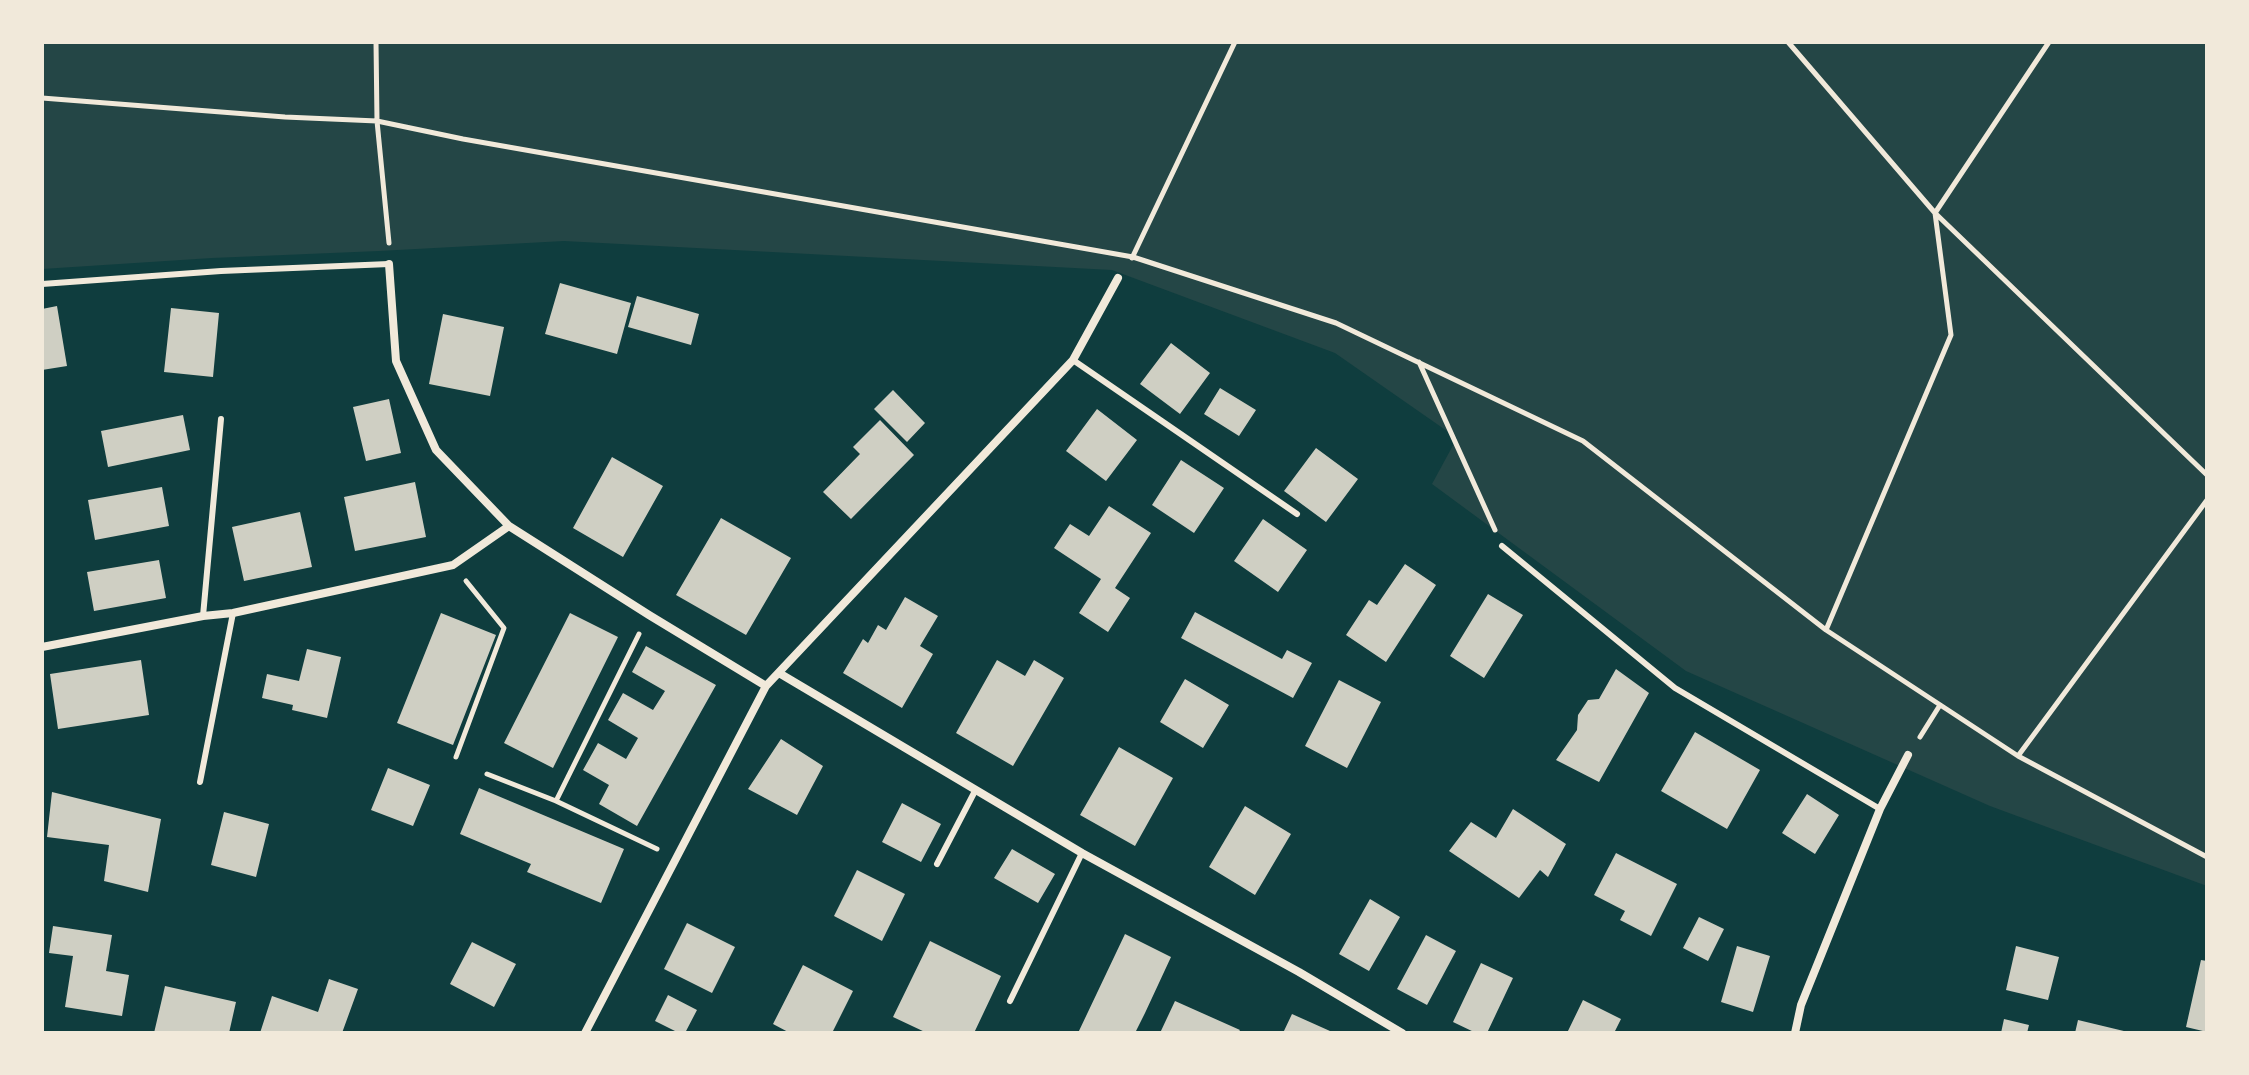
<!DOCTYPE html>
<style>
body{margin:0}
#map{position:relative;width:2249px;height:1075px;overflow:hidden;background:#0f3d3e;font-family:"Open Sans",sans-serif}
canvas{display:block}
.frame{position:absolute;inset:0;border:44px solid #f1e9da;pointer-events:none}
</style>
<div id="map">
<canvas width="2249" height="1075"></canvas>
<div class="frame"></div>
</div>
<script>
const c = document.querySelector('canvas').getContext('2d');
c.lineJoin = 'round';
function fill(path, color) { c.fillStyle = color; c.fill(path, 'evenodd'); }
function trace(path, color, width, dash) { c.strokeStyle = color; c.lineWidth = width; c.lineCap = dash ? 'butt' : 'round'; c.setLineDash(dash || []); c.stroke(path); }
fill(new Path2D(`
 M42 42H2207V886L1990 806 1686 671 1432 484 1457 438 1335 353 1112 270 564 241 379 251 212 258 42 269Z`), '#244646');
fill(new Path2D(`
 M560 283 631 303 617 354 545 334Z
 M637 296 699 314 691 345 628 327Z
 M57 306 67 366 42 370V309Z
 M171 308 219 313 213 377 164 372Z
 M443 314 504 327 490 396 429 384Z
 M1171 343 1210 373 1180 414 1140 384Z
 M1220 388 1256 410 1239 436 1204 414Z
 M893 390 925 423 907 442 874 409Z
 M389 399 401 453 366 461 353 407Z
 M1097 409 1137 440 1106 481 1066 451Z
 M183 415 190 450 108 467 101 431Z
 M880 420 914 455 851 519 823 492 860 454 853 447Z
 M1316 448 1358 479 1326 522 1284 491Z
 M612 457 663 486 623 557 573 528Z
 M1181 460 1224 488 1194 533 1152 505Z
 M415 482 426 537 355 551 344 497Z
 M162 487 169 526 95 540 88 500Z
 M1109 506 1151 533 1115 588 1130 598 1108 632 1079 613 1101 579 1054 548 1070 524 1089 536Z
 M300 512 312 567 244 581 232 527Z
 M721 518 791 558 746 635 676 595Z
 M1263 519 1307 550 1278 592 1234 561Z
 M159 560 166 598 94 611 87 572Z
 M1405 564 1436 585 1386 662 1346 635 1369 600 1377 605Z
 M1488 594 1523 615 1484 678 1450 656Z
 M905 597 938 616 920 646 933 654 902 708 843 673 863 639 868 643 878 625 886 630Z
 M1195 612 1282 659 1287 650 1312 663 1293 698 1181 638Z
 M441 613 496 635 453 745 397 723Z
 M570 613 618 637 553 768 504 743Z
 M646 646 716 685 637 826 599 804 609 785 583 770 598 743 626 759 638 738 608 720 623 693 653 710 665 691 632 672Z
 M307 649 341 657 327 718 292 710 293 705 262 698 267 674 299 681Z
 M141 660 149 715 58 729 50 674Z
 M997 660 1025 676 1034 660 1064 678 1013 766 956 733Z
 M1616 669 1649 693 1599 782 1556 760 1577 730 1578 715 1588 700 1599 699Z
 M1185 679 1229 705 1203 748 1160 722Z
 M1339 680 1381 702 1347 768 1305 746Z
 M1695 732 1760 770 1727 829 1661 791Z
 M781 739 823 766 797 815 748 789Z
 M1119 747 1173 778 1135 846 1080 815Z
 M388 768 430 785 413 826 371 810Z
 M479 788 624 849 601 903 527 872 531 864 460 834Z
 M52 792 161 819 148 892 104 881 109 845 47 837Z
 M1807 794 1839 815 1815 854 1782 833Z
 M902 803 941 824 921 862 882 842Z
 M1245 806 1291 834 1255 895 1209 867Z
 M1513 809 1566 844 1548 877 1540 870 1519 898 1449 851 1471 822 1496 838Z
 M224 812 269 824 256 877 211 865Z
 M1012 849 1055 874 1038 903 994 878Z
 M1616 853 1677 884 1651 936 1620 920 1625 911 1594 895Z
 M857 870 905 894 882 941 834 916Z
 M1370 899 1400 917 1369 971 1339 954Z
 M1699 917 1724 929 1708 961 1683 948Z
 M687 923 735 947 712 993 664 969Z
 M53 926 112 935 106 971 129 975 122 1016 65 1007 73 956 49 953Z
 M1125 934 1171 957 1145 1013 1135 1033H1078Z
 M1426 935 1456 951 1427 1005 1397 989Z
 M930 941 1001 976 974 1033H927L893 1017Z
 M472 942 516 964 494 1007 450 984Z
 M1737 946 1770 956 1753 1012 1721 1002Z
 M2016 946 2059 957 2048 1000 2006 990Z
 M2201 960 2207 961V1032L2186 1027Z
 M1481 963 1513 978 1487 1033H1476L1453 1022Z
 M803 965 853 991 832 1033H790L773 1024Z
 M329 979 358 989 342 1033H260L272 996 318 1012Z
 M165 986 236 1002 229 1033H154Z
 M668 995 697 1010 685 1033H679L655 1021Z
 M1583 1000 1621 1019 1614 1033H1567Z
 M1175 1001 1240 1030 1238 1033H1160Z
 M1292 1014 1330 1031 1329 1033H1283Z
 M2004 1019 2029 1025 2027 1033H2001Z
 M2078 1020 2128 1032V1033H2075Z`), '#cfcfc3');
trace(new Path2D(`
 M376 42 377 121 389 243
 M1788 42 1935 213 2207 475
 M42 98 285 117 377 121 463 139 1133 257 1336 323 1583 441 1826 630 2018 756 2207 857
 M1132 258 1235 42
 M1419 362 1495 530
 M1826 630 1951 335 1935 213 2049 42
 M1920 737 1940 705
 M2018 756 2207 500
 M456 757 504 628 466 581
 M487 774 556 801 657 849
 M556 801 639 634`), '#f1e9da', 5);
trace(new Path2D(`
 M42 284 221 271 389 264
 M1073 360 1297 514
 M1502 546 1675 688 1880 809
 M203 616 221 419
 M200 782 233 613
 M937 864 975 791
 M1010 1001 1082 853`), '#f1e9da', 6);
trace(new Path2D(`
 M389 264 396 361 436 450 509 526 649 615 766 686
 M42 647 203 616 233 613 453 565 509 526
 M779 673 1082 853 1299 972 1402 1033
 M585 1033 766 686 1073 360 1118 278
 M1795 1033 1801 1005 1880 809 1908 755`), '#f1e9da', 8);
</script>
